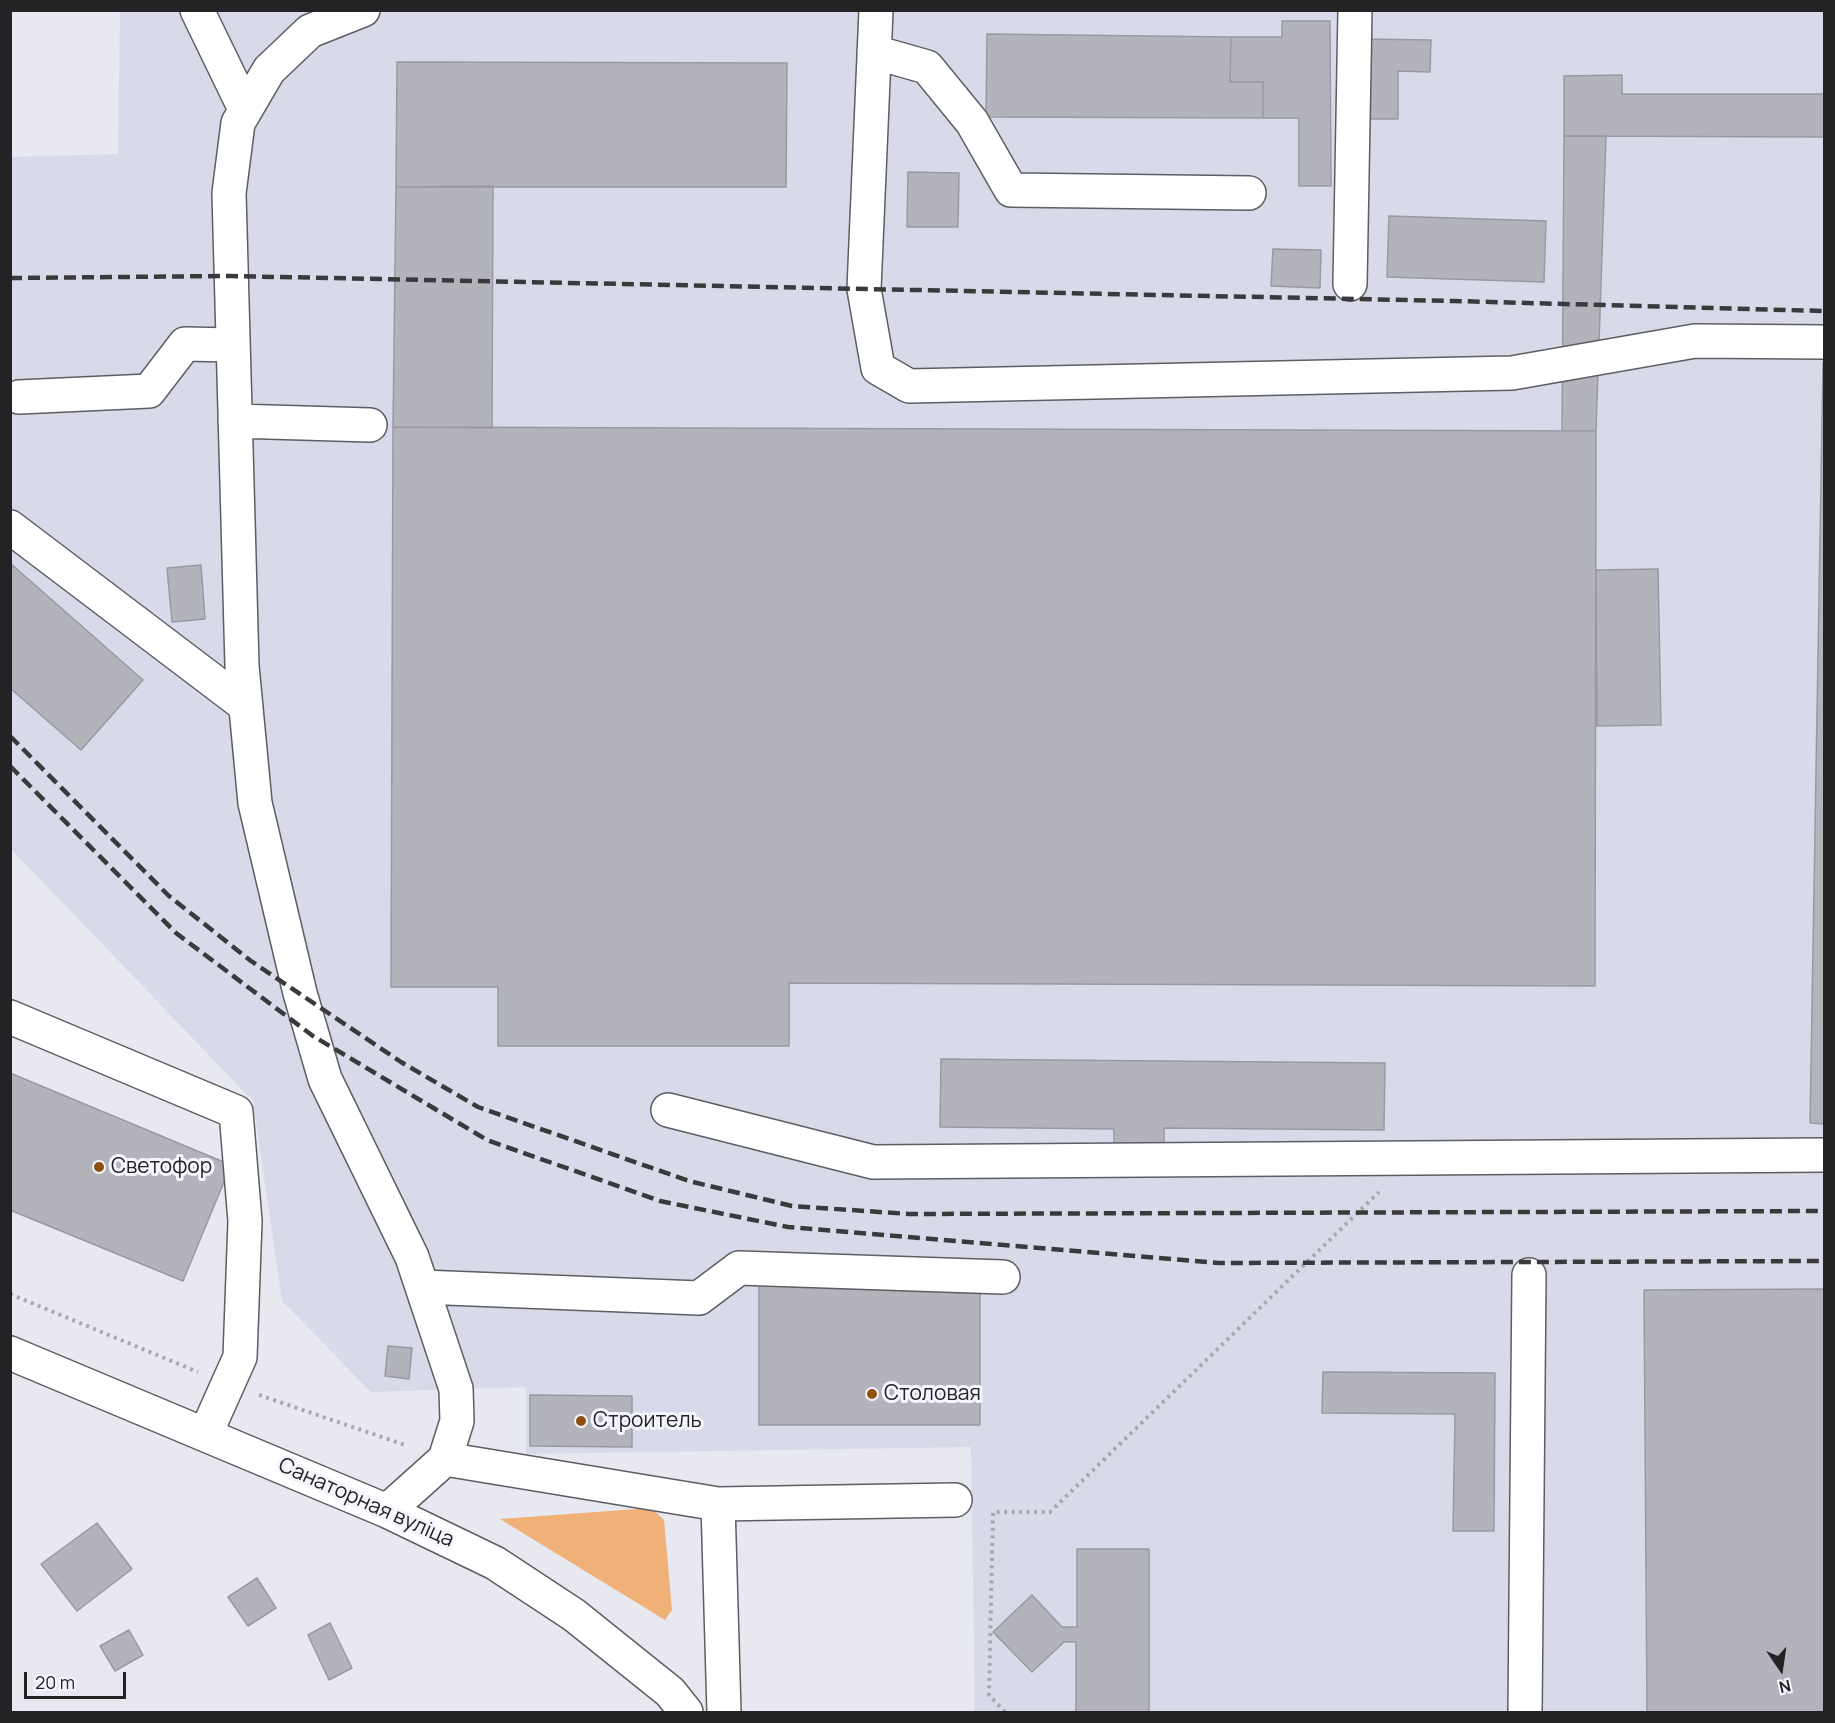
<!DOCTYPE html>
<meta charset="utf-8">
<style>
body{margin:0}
#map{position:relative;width:1835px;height:1723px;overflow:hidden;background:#e7e8f0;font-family:Manrope,sans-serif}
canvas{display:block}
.frame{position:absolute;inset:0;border:12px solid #232326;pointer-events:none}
.north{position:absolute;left:1751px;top:1639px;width:60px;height:60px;-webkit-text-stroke:4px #f4f5fd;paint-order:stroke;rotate:167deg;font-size:16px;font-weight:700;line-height:24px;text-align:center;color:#232326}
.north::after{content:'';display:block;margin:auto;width:21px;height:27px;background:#232326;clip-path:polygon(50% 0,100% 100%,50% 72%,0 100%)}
.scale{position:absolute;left:24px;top:1672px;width:102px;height:27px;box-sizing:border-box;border:3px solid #232326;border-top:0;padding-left:8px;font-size:18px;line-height:21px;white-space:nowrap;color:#232326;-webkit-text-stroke:4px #f4f5fd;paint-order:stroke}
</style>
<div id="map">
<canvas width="1835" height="1723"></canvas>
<div class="frame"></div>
<div class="north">N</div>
<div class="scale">20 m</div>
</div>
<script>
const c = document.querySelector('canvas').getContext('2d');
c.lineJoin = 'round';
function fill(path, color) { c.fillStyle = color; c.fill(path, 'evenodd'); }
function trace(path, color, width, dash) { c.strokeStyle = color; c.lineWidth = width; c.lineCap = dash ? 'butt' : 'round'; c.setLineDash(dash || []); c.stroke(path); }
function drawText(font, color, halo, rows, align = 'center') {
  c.font = font + ' Manrope,sans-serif'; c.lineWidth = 6; c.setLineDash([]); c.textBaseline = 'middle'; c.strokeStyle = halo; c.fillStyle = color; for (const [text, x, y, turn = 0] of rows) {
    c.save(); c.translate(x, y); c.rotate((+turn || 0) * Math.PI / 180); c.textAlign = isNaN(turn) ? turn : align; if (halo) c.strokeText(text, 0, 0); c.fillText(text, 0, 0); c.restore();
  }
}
fill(new Path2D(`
 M120 11H1824V1712H975L971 1447 526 1454V1387L371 1392 282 1301 253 1101 11 849 10 157 118 154Z`), '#d9dae9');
fill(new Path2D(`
 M651 1508 664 1520 672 1610 665 1620 500 1519Z`), '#f0b179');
const building = new Path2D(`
 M1282 21H1330L1331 186H1299V118H1263V82H1230L1231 37H1282Z
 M987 34 1231 37 1230 82H1263V118L986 117Z
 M1364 39 1431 40 1430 72 1398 71V119H1363Z
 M397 62 787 63 786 187H396Z
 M1622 75V94H1824V137L1564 136V76Z
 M1564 136H1606L1596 431H1562Z
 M908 172 959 173 958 227H907Z
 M493 186 492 428 393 427 396 187Z
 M1389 216 1546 221 1544 282 1387 277Z
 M1273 249 1321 250 1320 288 1271 286Z
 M1823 362H1824V1124L1810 1123Z
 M393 427 1596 431 1595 986 789 983V1046H498V987H391Z
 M10 563 143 680 81 750 10 688Z
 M201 565 205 619 172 622 167 568Z
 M1658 569 1661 725 1597 726 1596 570Z
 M941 1059 1385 1063 1384 1130 1164 1128V1153H1114V1129L940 1127Z
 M10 1073 231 1165 183 1281 10 1210Z
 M759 1283H980V1425H759Z
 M1824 1289V1712H1647L1644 1290Z
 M388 1346 412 1348 409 1379 385 1376Z
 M1323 1372 1495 1373 1494 1531H1453L1455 1414 1322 1413Z
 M530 1395 632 1396V1447L530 1446Z
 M97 1523 132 1569 77 1611 41 1564Z
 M1077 1549H1149V1712H1076V1642H1064L1032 1672 993 1632 1032 1595 1062 1627H1077Z
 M257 1578 276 1608 248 1626 228 1597Z
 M330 1623 352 1668 329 1680 308 1635Z
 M129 1630 143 1655 115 1671 100 1646Z`);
fill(building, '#b3b3bb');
trace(building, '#999aa1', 1.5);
const minor = new Path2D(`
 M197 10 245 109
 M363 10 310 31 269 70 238 123 229 193 242 666 255 803 300 993 325 1079 412 1257 456 1389 457 1421 445 1459 387 1511
 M876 10 864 289 878 368 909 386 1512 373 1695 341 1824 342
 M874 52 927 67 972 122 1011 190 1249 193
 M1350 284 1355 10
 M19 397 149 391 185 344 233 345
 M235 421 370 425
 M10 527 246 706
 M10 1017 236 1112 245 1221 240 1357 206 1433
 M668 1110 873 1162 1824 1155
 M422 1287 699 1298 739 1268 1003 1277
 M10 1353 387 1511 495 1563 574 1615 670 1692 686 1712
 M445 1459 718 1504
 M724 1712 718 1504 955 1500
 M1525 1712 1529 1275`);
trace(minor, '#5d5e64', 36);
trace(new Path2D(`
 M10 1294 198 1372
 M259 1395 408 1446
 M1005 1712 989 1695 993 1512H1050L1379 1192`), '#a7a8ae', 4, [3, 4.5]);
trace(minor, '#fff', 33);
trace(new Path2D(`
 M10 278 231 276 1454 301 1824 311
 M10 736 169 896 251 961 401 1062 478 1107 689 1181 792 1206 909 1214 1824 1211
 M10 766 176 933 313 1036 487 1140 660 1201 788 1227 1219 1263 1824 1261`), '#3a3a3d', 4.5, [12, 6]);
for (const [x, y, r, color] of [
 [99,1167,6,"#8c510d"],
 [872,1394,6,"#8c510d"],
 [581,1421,6,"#8c510d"]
]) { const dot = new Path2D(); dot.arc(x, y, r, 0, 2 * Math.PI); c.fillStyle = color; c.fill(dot); trace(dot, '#f4f5fd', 2); }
drawText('21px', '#232326', '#f4f5fd', [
 ["Светофор",111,1167],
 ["Столовая",884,1394],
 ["Строитель",593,1421]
], 'left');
drawText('21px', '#232326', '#f4f5fd', [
 ["Санаторная вуліца",366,1503,24]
]);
</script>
